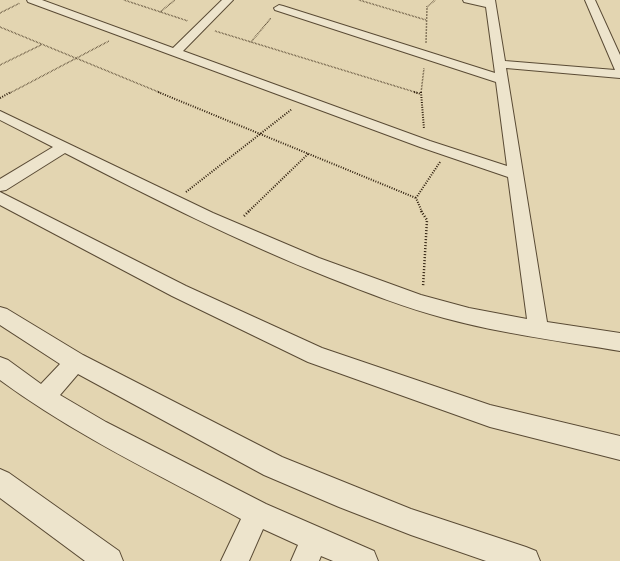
<!DOCTYPE html>
<style>
body{margin:0}
canvas{display:block;background:#e3d5b1}
</style>
<canvas width="620" height="561"></canvas>
<script>
const c = document.querySelector('canvas').getContext('2d');
c.lineJoin = 'round';
function trace(path, color, width, dash) { c.strokeStyle = color; c.lineWidth = width; c.lineCap = dash ? 'butt' : 'round'; c.setLineDash(dash || []); c.stroke(path); }
function fill(path, color) { c.fillStyle = color; c.fill(path, 'evenodd'); }
const minor = new Path2D(`
 M27 0H42L173 48 222 0H233L183 51 430 141 507 166 496 82 275 10 274 8 279 5 283 6 495 73 486 7 464 2 463 0H495L505 61 615 70 585 0H595L620 55V78L506 68 547 322 620 333V351C561 341 502 334 444 318 406 308 368 293 330 278 239 242 152 198 65 153L6 190 0 191V179L53 147 0 120V111L213 213 319 258 421 295 469 308 527 319 508 177 420 147 28 2Z
 M0 192 186 286 322 348 490 405 620 436V460L490 427 308 362 172 296 0 205Z
 M0 307 7 309 83 355 282 457 411 509 526 547 536 551 540 561H486L411 535 339 507 264 475 78 374 60 395 106 422 266 504 374 551 378 561H333L321 556 319 561H291L298 545 263 529 249 561H221L241 519C159 475 75 435 0 380V357L8 360 41 384 60 364 0 325Z
 M0 469 9 473 119 551 123 561H85L0 498Z`);
trace(minor, '#5a4b35', 2);
trace(new Path2D(`
 M124 0 188 21
 M359 0 426 20
 M160 12 175 0
 M0 13 20 3
 M0 27 161 93
 M215 31 418 93
 M251 42 271 18
 M426 43 427 7 435 0
 M0 65 41 45
 M10 93 109 41
 M421 93 424 68`), '#2d1d0c', 1.5, [0.5, 1]);
trace(new Path2D(`
 M158 92 416 198
 M414 92 421 94
 M421 92 424 129
 M0 98 11 92
 M186 192 292 109
 M248 212 308 154
 M422 212 416 198 440 162`), '#2d1d0c', 2, [1, 1.5]);
trace(new Path2D(`
 M421 211 427 220 423 287
 M244 216 249 211`), '#2d1d0c', 2.5, [1, 2]);
fill(minor, '#ede4cc');
</script>
